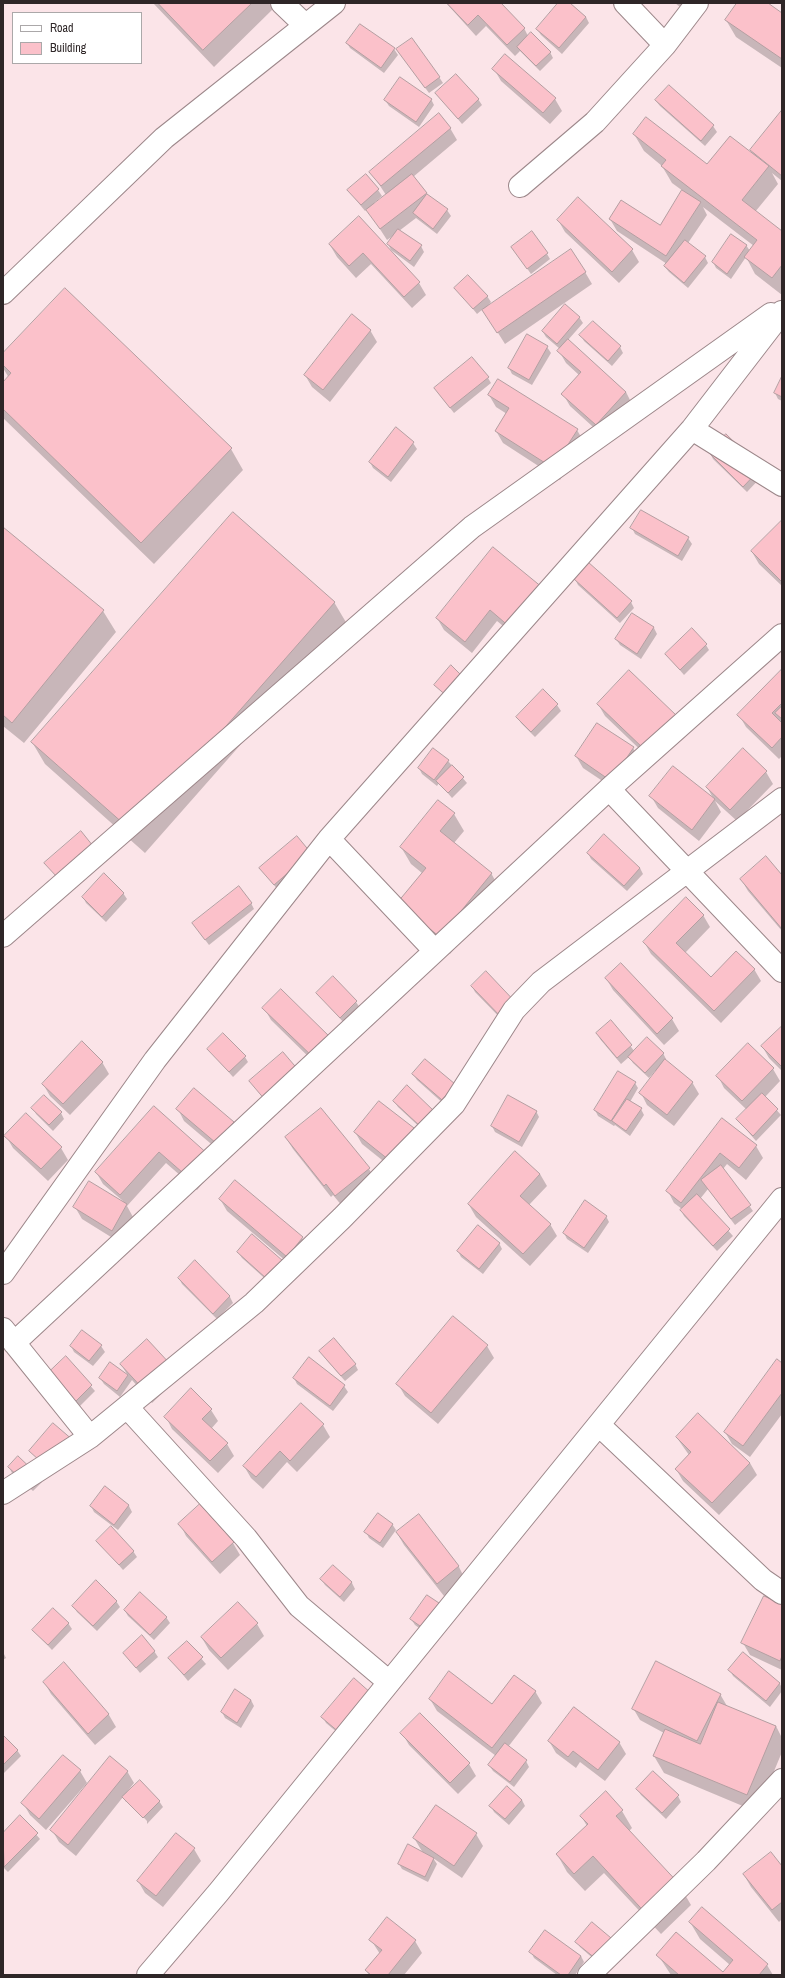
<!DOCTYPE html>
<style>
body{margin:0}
#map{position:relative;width:785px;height:1978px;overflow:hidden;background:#fbe4e8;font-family:"Archivo Narrow",sans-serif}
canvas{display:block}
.frame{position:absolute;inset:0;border:4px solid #2e2627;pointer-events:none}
.legend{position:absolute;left:12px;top:12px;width:130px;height:52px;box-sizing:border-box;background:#fff;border:1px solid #aba8a9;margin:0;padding:5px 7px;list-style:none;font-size:12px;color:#2e2627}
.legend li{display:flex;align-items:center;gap:8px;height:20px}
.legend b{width:20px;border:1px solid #aba8a9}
</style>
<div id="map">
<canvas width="785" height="1978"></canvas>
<div class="frame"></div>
<ul class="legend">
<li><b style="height:5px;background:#fff"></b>Road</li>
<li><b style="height:11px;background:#fbc1ca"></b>Building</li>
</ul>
</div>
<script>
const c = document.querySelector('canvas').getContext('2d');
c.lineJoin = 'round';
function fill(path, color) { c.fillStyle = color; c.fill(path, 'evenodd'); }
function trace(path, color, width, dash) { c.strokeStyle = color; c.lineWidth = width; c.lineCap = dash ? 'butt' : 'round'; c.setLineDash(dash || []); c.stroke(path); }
fill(new Path2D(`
 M153 3H269L273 9 214 67Z
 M446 3H500L524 28 528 36 550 52 553 58 540 71 520 51 515 56 486 26 476 36Z
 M559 3H569L586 17 589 23 562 54 541 35 537 29Z
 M675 3H683L680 7Z
 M738 3H766L782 14V68L736 37 726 20Z
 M347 43 394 49 398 55 384 73 350 48Z
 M401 55 439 77 443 83 429 93Z
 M494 69 555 99 562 111 550 124 501 81Z
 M669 86 713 126 717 132 705 146 660 106 656 101Z
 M436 93 478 99 482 105 462 124Z
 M431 99 434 105 419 127 389 106 385 100Z
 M782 112V181L772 173 778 184 755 212 782 233V295L755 274 746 257 731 279 716 268 713 262 746 245 750 251 754 246 703 207 707 215 688 243 705 257 708 263 688 288 669 272 665 267 667 264 617 231 610 219 660 227 683 191 672 183 662 166 644 151 634 134 707 166 754 156 751 150Z
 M450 128 457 140 413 177 427 195 447 210 451 216 437 234 416 218 399 231 421 246 424 252 414 267 391 250 388 244 393 236 387 240 367 209 365 211 348 190H378L382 196 374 203 375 204 386 195 371 172Z
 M578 198 632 250 639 262 619 283 565 232 558 220Z
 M359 218 419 283 426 295 412 308 371 264 356 278 337 257 330 245Z
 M512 247 547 254 550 259 531 274Z
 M585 272 592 284 505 344 483 309 477 314 456 288 487 296 491 302 487 307Z
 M579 317 583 323 568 340 626 392 632 404 603 436 570 406 563 394 579 375 566 363 559 351 560 349 546 337 543 332Z
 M370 330 377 342 330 402 312 387 305 375Z
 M581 335 620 347 623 353 612 366 584 341Z
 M547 347 551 353 532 385 512 374 509 368Z
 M3 354 231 449 243 470 154 564 3 418V383L9 378 3 368Z
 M488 378 491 383 454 413 439 394Z
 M782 378V401L778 399 775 393Z
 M489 395 577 430 584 442 560 480 503 443 496 431 507 414 496 407Z
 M413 443 417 449 391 482 373 468 370 462Z
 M710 453 764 474 747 492 713 459Z
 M782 522V586L759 564 752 552Z
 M3 528 103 611 116 632 24 743 3 726Z
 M632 528 688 538 692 544 682 561 635 534Z
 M493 548 519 639 497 621 472 653 444 630 437 618Z
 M575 579 631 602 634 608 620 623 578 585Z
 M334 602 347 624 145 853 45 764 32 742Z
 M632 614 654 628 657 634 641 659 620 645 616 639Z
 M706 645 709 650 684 675 666 654Z
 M782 670V756L779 759 746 727 739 715Z
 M629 672 652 761 605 716 598 704Z
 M557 705 561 711 535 737 521 723 517 717Z
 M633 748 640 760 619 792 583 768 576 756Z
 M433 749 448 761 467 783 452 798 439 783 437 786 422 774 419 768Z
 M766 772 773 784 737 821 715 801 721 812 699 841 658 808 651 796 714 800 707 787Z
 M454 814 464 831 454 843 491 873 501 891 450 954 409 920 422 873 411 864 401 847Z
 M588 853 640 868 643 874 627 891 591 859Z
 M314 859 278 890 260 868Z
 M782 877V931L748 891 741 879Z
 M123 893 127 899 106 922 86 903 83 897Z
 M251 903 254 909 209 945 197 929Z
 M703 915 710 927 685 953 711 978 754 969 761 981 721 1023 651 954 644 942Z
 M621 964 672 1019 679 1031 664 1045 613 990 606 978Z
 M333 978 356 1002 360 1008 344 1023 317 993Z
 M472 986 523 1014 509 1027 475 992Z
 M264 1008 340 1052 322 1070 271 1020Z
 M611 1021 635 1052 663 1053 666 1059 665 1061 692 1082 699 1094 674 1126 647 1105 641 1093 656 1072 655 1071 649 1078 633 1063 629 1057 621 1064 600 1039 597 1033Z
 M782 1027V1071L769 1058 762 1046Z
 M208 1049 245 1057 248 1062 233 1077Z
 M102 1062 109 1074 70 1115 50 1096 43 1084Z
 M773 1069 780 1081 765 1097 781 1115 756 1141 737 1119 747 1110 724 1088 718 1076Z
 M413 1074 454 1084 445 1105 417 1080Z
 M635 1083 638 1088 630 1102 641 1109 644 1115 630 1136 615 1125 614 1126 598 1116 595 1110Z
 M394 1101 435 1113 425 1132 398 1107Z
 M154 1107 216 1168 197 1190 166 1163 127 1206 133 1217 119 1242 82 1219 75 1207 123 1201 103 1184 96 1172Z
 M33 1108 61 1113 64 1119 53 1131 36 1114Z
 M178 1109 233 1122 240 1134 223 1154 184 1121Z
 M321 1109 369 1169 376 1181 343 1207 333 1195 331 1197 293 1149 286 1138Z
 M536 1111 539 1117 522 1147 495 1132 492 1126Z
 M722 1119 756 1146 763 1158 746 1180 727 1164 723 1169 753 1211 735 1225 708 1189 700 1199 733 1236 717 1251 684 1216 681 1210 682 1209 674 1203 668 1191Z
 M413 1129 420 1141 397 1172 362 1144 355 1132Z
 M6 1136 61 1148 68 1160 48 1181 13 1148Z
 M515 1153 540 1174 547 1186 529 1205 550 1224 557 1236 530 1266 476 1217 469 1205Z
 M220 1199 302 1238 309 1250 294 1268 227 1211Z
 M606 1216 609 1222 588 1253 567 1239 564 1233Z
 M252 1236 271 1284 242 1258 238 1252Z
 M499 1243 502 1249 483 1274 461 1257 458 1251Z
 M195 1262 230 1297 233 1303 217 1319 182 1284 179 1278Z
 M71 1346H101L105 1352 93 1366 74 1352Z
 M487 1346 494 1358 438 1424 405 1396 398 1384Z
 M324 1357 355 1364 358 1370 345 1381Z
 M66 1358 95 1391 76 1410Z
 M309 1358 344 1386 348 1392 333 1411 297 1384 294 1378Z
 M111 1364 128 1376 121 1364 178 1378 152 1403 132 1380 120 1397 104 1384 100 1378Z
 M782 1364V1414L750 1457 732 1444 725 1432Z
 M211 1410 218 1421 211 1429 227 1444 234 1456 218 1473 172 1429 166 1417Z
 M698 1415 750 1463 757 1475 719 1515 683 1481 676 1469 689 1455 677 1438Z
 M323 1425 330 1437 297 1472 287 1462 263 1489 251 1478 244 1466Z
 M9 1467 38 1476 42 1482 33 1491 12 1473Z
 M105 1488 129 1506 132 1512 118 1530 94 1512 91 1506Z
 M200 1505 233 1543 240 1555 220 1574 186 1536 180 1524Z
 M419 1516 459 1567 465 1579 444 1596 404 1545 397 1533Z
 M392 1524 396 1530 383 1548 369 1538 366 1532Z
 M98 1541 133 1551 137 1557 123 1570Z
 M333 1566 352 1583 355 1589 344 1602 325 1585 321 1579Z
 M116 1601 120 1607 97 1631 77 1612 73 1606Z
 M238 1603 257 1624 264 1636 228 1670 209 1650 202 1638Z
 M782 1605V1670L750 1655 743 1643Z
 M447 1610 434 1639 415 1625 411 1619Z
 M125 1611 166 1617 170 1623 154 1640 128 1616Z
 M68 1623 72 1629 52 1650 33 1630Z
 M187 1642 206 1664 188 1681 170 1659Z
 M154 1651 158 1657 140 1673 124 1653Z
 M3 1652 6 1658 3 1660Z
 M743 1653 780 1684 782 1688V1691L770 1707 733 1676 730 1670Z
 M64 1664 109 1715 116 1727 95 1745 51 1694 44 1682Z
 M354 1679 344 1738 326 1723 323 1717Z
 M535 1691 542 1703 508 1747 526 1761 529 1767 514 1787 493 1771 489 1765 496 1756 437 1711 430 1699 492 1705Z
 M720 1694 727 1706 776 1726 782 1738V1752L757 1812 664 1773 654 1756 664 1733 640 1720 633 1708Z
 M251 1700 254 1706 241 1728 225 1718 222 1712Z
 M420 1714 469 1764 476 1776 458 1794 409 1745 402 1733Z
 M3 1737 17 1750 21 1756 3 1774Z
 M549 1741 619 1742 626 1754 605 1781 580 1762 576 1768 556 1753Z
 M80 1771 87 1783 46 1830 30 1815 23 1803Z
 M127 1771 134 1783 127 1792 159 1801 163 1807 147 1824V1821L128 1801 126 1802 123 1797 76 1856 59 1842 52 1830Z
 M637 1789 678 1796 681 1802 666 1819 641 1795Z
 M522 1800 525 1806 509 1825 494 1812 491 1806Z
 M622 1811 632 1828 629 1831 681 1888 691 1905 661 1934 604 1873 585 1891 567 1872 557 1854 587 1826 581 1816Z
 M20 1816 40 1839 8 1872 3 1867V1834Z
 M476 1834 483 1846 462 1878 433 1858 437 1864 428 1882 402 1869 399 1864 423 1853 414 1838Z
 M194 1849 201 1861 163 1907 145 1893 138 1881Z
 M782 1867V1919L779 1922 751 1887 744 1875Z
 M690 1922 767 1965 773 1975H671L658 1955 723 1973 730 1965 700 1939Z
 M592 1923 604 1968 580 1947 577 1942Z
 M545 1931 581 1956 584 1962 575 1975H557L534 1958 531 1952Z
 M371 1940 415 1941 422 1953 404 1975H369L366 1970 380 1954Z`), '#0003');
const building = new Path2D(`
 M158 3H252L203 50Z
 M447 3H501L525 28 507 45 478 15 468 25Z
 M558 3H570L586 17 559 48 536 29Z
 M737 3H768L782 13V59L725 20Z
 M360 24 395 48 381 68 346 43Z
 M531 32 551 52 536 66 517 47Z
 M412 38 440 77 425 88 396 49Z
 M505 54 556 98 543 113 492 69Z
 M456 74 479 99 458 119 435 93Z
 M400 77 432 99 416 122 384 100Z
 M669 85 714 125 701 141 655 100Z
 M782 110V176L750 150Z
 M439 113 451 128 381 186 369 172Z
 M646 117 707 164 730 136 769 166 742 200 782 231V265L772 278 744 257 757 240 661 166 666 160 633 134Z
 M366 174 379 189 361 205 347 190Z
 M412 174 427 193 380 229 366 210Z
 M682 190 701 202 666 256 609 219 621 200 660 225Z
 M427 194 448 209 433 229 413 213Z
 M578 197 633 249 612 272 557 220Z
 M359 216 420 282 404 297 363 253 349 266 329 244Z
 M398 229 422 245 410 261 387 244Z
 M532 231 548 253 527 269 511 247Z
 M731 234 747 245 727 274 712 262Z
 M685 240 706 256 684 283 664 266Z
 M571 249 586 272 497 333 482 310Z
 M468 275 488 296 473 309 454 288Z
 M65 288 232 448 141 543 3 409V382L11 373 3 365V353Z
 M565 304 580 317 557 344 542 331Z
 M352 314 371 330 323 390 304 375Z
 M593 321 621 346 608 361 579 335Z
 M527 334 548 346 529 380 508 368Z
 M568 339 626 392 596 425 561 394 581 372 557 351Z
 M472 357 489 377 450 408 434 388Z
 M782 376V397L774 393Z
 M498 379 578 429 553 468 495 431 509 408 488 395Z
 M396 427 414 442 388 477 369 462Z
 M726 434 761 468 743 487 709 453Z
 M641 510 689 537 678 556 630 528Z
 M233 512 335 602 133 832 31 742Z
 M782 520V582L751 551Z
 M3 527 104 610 12 723 3 715Z
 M493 547 543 588 511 628 490 610 465 642 436 618Z
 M588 562 632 601 617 618 574 579Z
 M632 613 654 627 637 654 615 639Z
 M692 628 707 644 680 670 665 654Z
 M451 665 464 678 448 697 434 685Z
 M782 669V703L772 713 782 723V737L772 748 737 715Z
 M629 670 677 716 644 749 597 704Z
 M543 689 558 704 531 732 516 717Z
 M782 706V719L775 713Z
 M597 723 634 747 611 781 575 756Z
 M433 748 449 760 434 780 418 768Z
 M743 748 767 771 730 810 706 787Z
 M452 765 464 777 448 793 436 781Z
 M673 766 715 799 692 830 649 796Z
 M438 800 455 813 440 831 492 873 440 937 397 903 426 868 400 847Z
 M81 831 93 846 57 877 44 863Z
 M604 834 640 868 624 886 587 853Z
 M297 836 311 853 274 885 259 868Z
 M766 856 782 875V929L740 879Z
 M104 873 124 893 102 917 82 897Z
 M239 886 252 903 205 940 192 923Z
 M686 897 704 915 676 943 711 977 736 951 755 969 714 1011 643 942Z
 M621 963 673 1018 657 1034 605 978Z
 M486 971 520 1007 505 1021 471 986Z
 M333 976 357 1001 340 1018 316 993Z
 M281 989 333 1040 315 1059 262 1008Z
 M611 1020 632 1045 617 1058 596 1033Z
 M782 1026V1067L761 1046Z
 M223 1033 246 1056 229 1072 207 1049Z
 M647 1037 664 1053 645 1073 628 1057Z
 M82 1041 103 1062 63 1104 42 1084Z
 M748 1043 774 1068 742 1101 716 1076Z
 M283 1052 300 1072 266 1101 249 1081Z
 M425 1059 455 1084 442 1100 412 1074Z
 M665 1059 693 1082 667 1115 639 1093Z
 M618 1071 636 1082 611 1121 594 1110Z
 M407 1085 435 1112 421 1127 393 1101Z
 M194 1088 234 1122 216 1143 176 1109Z
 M762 1093 778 1109 753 1136 736 1119Z
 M44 1095 62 1112 49 1125 31 1108Z
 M508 1095 537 1111 519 1142 491 1126Z
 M627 1099 642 1108 626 1131 612 1121Z
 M379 1101 414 1128 389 1160 354 1132Z
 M154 1106 210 1156 190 1179 159 1152 120 1195 95 1172Z
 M321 1108 370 1168 335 1196 326 1184 324 1186 285 1137Z
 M26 1113 62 1147 41 1169 4 1136Z
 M722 1118 757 1145 739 1168 720 1153 681 1203 666 1191Z
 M515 1151 540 1174 520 1196 551 1224 523 1254 468 1204Z
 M721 1165 751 1205 731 1219 701 1180Z
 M235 1180 303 1237 287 1257 219 1199Z
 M89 1181 127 1204 112 1231 73 1207Z
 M697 1194 730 1229 713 1246 680 1210Z
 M585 1200 607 1216 584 1248 563 1233Z
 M478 1225 500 1243 479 1269 457 1251Z
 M252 1234 283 1261 267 1279 237 1252Z
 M195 1260 230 1296 213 1314 178 1278Z
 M453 1316 488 1345 431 1413 396 1384Z
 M82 1330 102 1345 89 1361 70 1346Z
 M334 1338 356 1364 341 1376 319 1351Z
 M147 1339 172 1366 145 1391 120 1364Z
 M66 1356 92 1385 73 1404 45 1376Z
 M309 1357 345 1385 330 1406 293 1378Z
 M777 1359 782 1363V1393L743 1446 724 1432Z
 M110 1362 128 1375 117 1391 99 1378Z
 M191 1388 212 1409 202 1419 228 1443 210 1461 164 1417Z
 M301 1403 324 1424 290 1461 280 1451 256 1477 243 1466Z
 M698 1413 750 1463 712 1503 675 1469 691 1452 676 1437Z
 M53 1423 74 1441 49 1469 29 1451Z
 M18 1456 39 1476 29 1486 8 1467Z
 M105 1486 129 1505 114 1525 90 1506Z
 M200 1504 234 1542 212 1562 178 1524Z
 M378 1513 393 1524 380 1543 364 1532Z
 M419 1514 459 1566 437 1584 396 1532Z
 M111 1526 134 1551 119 1565 96 1541Z
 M333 1565 352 1582 340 1597 320 1579Z
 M96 1580 117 1601 93 1626 72 1606Z
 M140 1592 167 1617 150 1635 124 1610Z
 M427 1595 448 1609 430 1633 410 1619Z
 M764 1596 782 1604V1656L780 1661 741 1643Z
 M238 1602 258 1623 221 1658 201 1637Z
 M53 1608 69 1623 48 1645 32 1630Z
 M142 1635 155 1651 136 1668 123 1653Z
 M187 1641 203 1657 184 1675 168 1658Z
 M743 1652 780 1683 766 1701 728 1670Z
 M656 1661 721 1694 697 1741 632 1709Z
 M64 1662 109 1714 88 1734 43 1682Z
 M449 1671 492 1704 514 1675 536 1691 492 1748 429 1699Z
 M354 1678 372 1694 340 1733 321 1717Z
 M235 1689 251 1700 237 1723 221 1712Z
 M718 1702 776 1726 747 1795 653 1756 665 1729 700 1744Z
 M574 1707 620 1742 598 1770 573 1751 568 1757 548 1741Z
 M420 1713 470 1763 450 1783 400 1733Z
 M3 1735 18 1750 3 1765Z
 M505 1743 527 1760 510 1782 488 1765Z
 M63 1755 81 1770 39 1819 21 1803Z
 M110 1756 128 1771 68 1845 50 1830Z
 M653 1771 679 1795 662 1813 636 1789Z
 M140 1780 160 1801 143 1818 122 1797Z
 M507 1786 522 1800 505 1819 489 1806Z
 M606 1791 623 1810 616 1816 682 1887 650 1918 593 1856 574 1874 556 1854 588 1824 580 1816Z
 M436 1805 477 1833 454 1866 413 1838Z
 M20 1815 38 1833 4 1867 3 1833Z
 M176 1833 195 1848 156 1896 137 1881Z
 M408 1844 434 1858 425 1877 398 1864Z
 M771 1852 782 1866V1902L772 1910 743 1874Z
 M702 1907 768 1964 759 1975H679L656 1955 676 1932 723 1972 733 1960 689 1922Z
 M387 1917 416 1940 388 1975H371L365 1970 382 1950 369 1940Z
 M592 1922 617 1943 601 1963 575 1942Z
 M545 1930 581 1956 568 1975H561L529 1952Z`);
fill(building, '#fbc1ca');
trace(building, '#b49ea1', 1);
const minor = new Path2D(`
 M282 3 305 25
 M625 3 665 45
 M520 186 595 122 665 45 697 3
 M3 293 164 138 334 3
 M692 429 782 485
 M609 789 782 971
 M329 839 435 951
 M3 936 472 527 771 314
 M3 1273 155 1060 329 839 692 429 782 312
 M3 1329 90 1437
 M14 1343 609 789 782 635
 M127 1407 246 1538 299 1606 389 1682
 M599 1425 763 1580 782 1593
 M3 1493 90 1437 254 1303 342 1218 454 1104 514 1010 541 982 782 799
 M148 1975 218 1893 782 1199
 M589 1975 706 1861 782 1780`);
trace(minor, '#9c878a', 24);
trace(minor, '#fff', 22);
</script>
